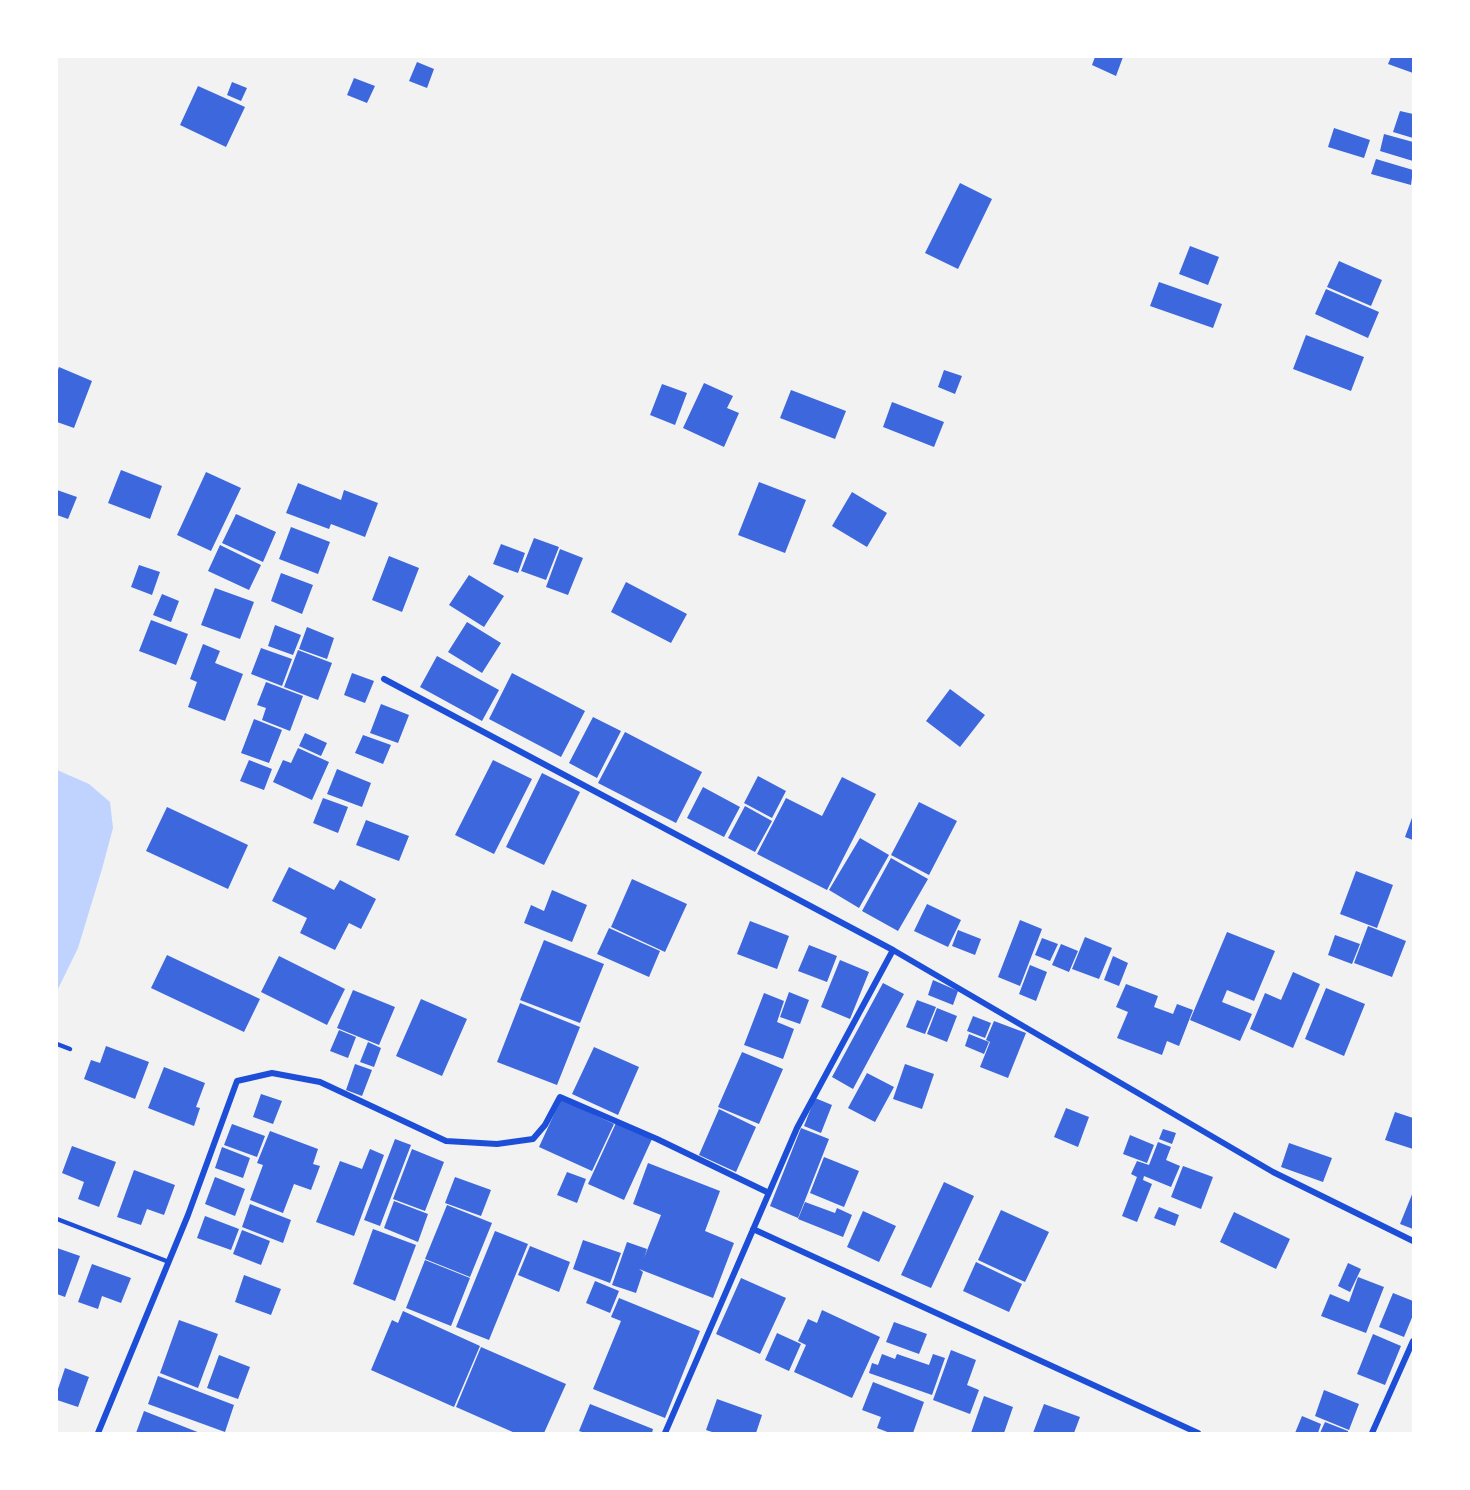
<!DOCTYPE html>
<style>
body{margin:0}
#map{position:relative;width:1470px;height:1490px;overflow:hidden;background:#f2f2f2;font-family:"Fira Sans Condensed",sans-serif}
canvas{display:block}
.frame{position:absolute;inset:0;border:58px solid #fff;pointer-events:none}
</style>
<div id="map">
<canvas width="1470" height="1490"></canvas>
<div class="frame"></div>
</div>
<script>
const c = document.querySelector('canvas').getContext('2d');
c.lineJoin = 'round';
function fill(path, color) { c.fillStyle = color; c.fill(path, 'evenodd'); }
function trace(path, color, width, dash) { c.strokeStyle = color; c.lineWidth = width; c.lineCap = dash ? 'butt' : 'round'; c.setLineDash(dash || []); c.stroke(path); }
fill(new Path2D(`
 M57 770 89 784 110 802 113 828 102 869 78 948 57 991Z`), '#bfd3fe');
fill(new Path2D(`
 M1095 57H1123L1116 76 1092 65Z
 M1391 57H1413V73L1388 64Z
 M417 62 434 69 427 88 409 81Z
 M354 78 375 86 367 103 347 95Z
 M232 82 247 88 241 101 227 95Z
 M198 86 245 107 226 147 180 125Z
 M1400 111 1413 114V138L1393 132Z
 M1334 128 1370 140 1364 158 1328 147Z
 M1384 134 1413 142V161L1380 151Z
 M1376 159 1413 170 1411 185 1371 174Z
 M960 183 992 199 958 269 925 253Z
 M1190 246 1219 257 1208 285 1179 274Z
 M1339 261 1382 280 1371 306 1327 287Z
 M1159 282 1222 304 1213 328 1150 306Z
 M1326 289 1379 312 1368 338 1315 314Z
 M1306 335 1364 357 1351 391 1293 369Z
 M59 367 92 381 74 428 57 422V372Z
 M944 370 962 376 955 394 938 387Z
 M704 383 733 396 727 408 739 413 724 447 683 428Z
 M662 384 687 393 675 425 650 415Z
 M791 390 846 411 835 439 780 418Z
 M892 402 944 422 934 447 883 427Z
 M121 470 162 486 150 519 108 503Z
 M206 472 241 488 211 551 177 535Z
 M759 482 806 500 785 553 738 535Z
 M298 483 341 500 344 490 378 503 365 537 331 524 329 529 286 513Z
 M57 490 77 497 68 519 57 515Z
 M852 492 887 513 867 547 832 526Z
 M236 514 276 532 263 562 222 543Z
 M291 527 330 542 318 574 279 559Z
 M534 538 559 547 546 580 521 571Z
 M501 544 525 553 518 573 493 564Z
 M220 545 261 565 249 590 208 571Z
 M560 549 583 558 568 595 546 587Z
 M389 556 419 568 402 612 372 600Z
 M139 565 160 572 152 595 131 587Z
 M281 573 313 585 302 614 271 601Z
 M469 575 504 596 484 627 449 605Z
 M626 582 687 614 671 643 611 612Z
 M215 588 254 602 240 639 201 625Z
 M162 594 179 601 171 622 153 615Z
 M151 620 188 634 176 665 139 651Z
 M467 622 501 643 482 673 448 652Z
 M275 625 301 635 293 655 268 646Z
 M307 627 334 638 327 659 299 649Z
 M203 644 220 651 215 663 243 674 225 721 188 707 197 682 190 679Z
 M261 648 292 659 282 686 251 674Z
 M298 650 332 663 318 700 284 687Z
 M437 656 499 690 482 721 420 687Z
 M352 673 374 681 365 703 344 695Z
 M512 673 585 711 561 757 489 719Z
 M266 682 303 696 290 731 262 720 266 708 257 705Z
 M950 689 985 715 960 747 926 721Z
 M381 704 409 715 398 743 370 733Z
 M593 717 621 731 597 778 569 763Z
 M254 719 282 730 269 763 241 753Z
 M625 732 702 772 676 823 598 783Z
 M305 733 327 743 321 756 299 746Z
 M363 735 391 745 383 764 355 753Z
 M298 748 329 762 312 800 273 782 283 760 291 763Z
 M249 760 272 769 264 790 240 781Z
 M493 760 532 779 494 854 455 835Z
 M337 769 371 783 362 807 327 794Z
 M542 773 580 792 544 865 506 847Z
 M758 776 786 791 772 818 744 803Z
 M842 777 876 794 827 890 757 854 786 798 822 816Z
 M703 787 740 807 724 837 687 818Z
 M323 798 348 807 338 833 313 823Z
 M919 802 957 821 929 875 891 855Z
 M745 806 772 821 755 852 728 838Z
 M167 807 248 845 228 889 146 851Z
 M1413 815V840L1405 837Z
 M366 820 409 836 399 861 356 845Z
 M860 838 889 855 859 908 829 890Z
 M891 858 928 879 898 931 862 911Z
 M289 867 334 890 340 880 376 899 361 929 349 923 335 950 300 933 307 918 272 901Z
 M1356 871 1393 885 1377 928 1340 914Z
 M632 879 687 904 665 952 611 927Z
 M552 890 587 905 572 942 524 923 531 905 544 911Z
 M927 904 961 920 948 947 914 931Z
 M1020 920 1042 929 1020 986 998 977Z
 M750 921 789 936 777 969 737 954Z
 M1368 926 1406 941 1392 977 1354 963Z
 M609 928 660 951 649 977 597 954Z
 M958 930 981 939 975 955 952 946Z
 M1227 932 1275 951 1254 1001 1227 990 1222 1002 1252 1014 1240 1041 1190 1020Z
 M1335 935 1360 944 1352 964 1328 955Z
 M1085 937 1112 948 1099 979 1072 969Z
 M1042 938 1058 944 1050 961 1035 955Z
 M544 940 604 964 580 1023 520 1000Z
 M1061 944 1078 951 1069 972 1052 965Z
 M809 945 837 956 827 982 798 971Z
 M167 955 260 999 244 1032 151 988Z
 M279 956 345 989 327 1025 261 992Z
 M1113 956 1128 963 1119 986 1104 980Z
 M840 960 869 972 850 1019 821 1007Z
 M1030 965 1047 972 1036 1001 1019 994Z
 M1293 972 1320 984 1293 1048 1250 1029 1265 993 1281 1000Z
 M933 980 958 991 953 1005 928 995Z
 M883 983 904 994 853 1089 832 1077Z
 M1126 984 1158 996 1154 1007 1173 1014 1177 1004 1193 1010 1179 1046 1167 1041 1162 1055 1117 1038 1128 1012 1116 1007Z
 M1326 988 1365 1004 1344 1056 1305 1039Z
 M353 990 395 1007 379 1045 337 1028Z
 M789 992 809 1000 800 1024 780 1017Z
 M764 993 784 1001 777 1022 794 1029 783 1059 744 1045Z
 M421 999 467 1019 442 1076 396 1056Z
 M917 1000 936 1007 925 1034 906 1027Z
 M520 1003 580 1027 557 1085 497 1062Z
 M937 1008 957 1016 947 1042 927 1034Z
 M973 1016 991 1023 985 1038 967 1031Z
 M994 1021 1026 1033 1008 1078 980 1067 990 1042 986 1040Z
 M339 1030 356 1037 348 1058 330 1051Z
 M969 1034 989 1042 984 1054 965 1046Z
 M368 1042 381 1048 374 1067 360 1062Z
 M106 1046 149 1062 135 1099 84 1079 91 1060 100 1063Z
 M594 1047 639 1067 618 1115 572 1094Z
 M742 1052 783 1069 759 1124 718 1107Z
 M355 1064 372 1070 362 1096 346 1090Z
 M905 1064 934 1074 922 1109 893 1099Z
 M164 1067 205 1083 196 1107 200 1108 194 1126 148 1108Z
 M867 1073 894 1087 875 1122 848 1108Z
 M261 1094 282 1101 273 1124 253 1117Z
 M815 1098 832 1105 821 1133 804 1126Z
 M561 1099 614 1124 592 1171 539 1147Z
 M1066 1108 1089 1117 1078 1147 1054 1137Z
 M719 1109 756 1127 736 1172 699 1155Z
 M1395 1112 1413 1118V1149L1385 1140Z
 M616 1123 652 1139 624 1200 588 1184Z
 M232 1124 265 1136 257 1157 224 1145Z
 M801 1128 829 1139 798 1218 770 1206Z
 M1163 1129 1176 1133 1172 1144 1159 1139Z
 M270 1131 318 1149 313 1164 320 1166 311 1190 294 1184 283 1213 250 1200 263 1165 257 1163Z
 M1130 1135 1154 1145 1147 1163 1123 1154Z
 M395 1139 411 1145 380 1226 364 1220Z
 M1158 1142 1171 1147 1166 1160 1180 1166 1171 1187 1144 1176 1143 1180 1152 1184 1137 1222 1122 1216 1137 1177 1131 1174 1137 1161 1149 1165Z
 M1289 1143 1332 1158 1323 1182 1281 1167Z
 M72 1146 116 1162 99 1207 78 1199 84 1182 62 1173Z
 M222 1147 250 1158 243 1178 215 1168Z
 M370 1149 384 1155 354 1236 316 1222 340 1161 362 1169Z
 M412 1149 444 1162 425 1211 393 1199Z
 M824 1157 859 1171 844 1207 810 1193Z
 M648 1163 720 1191 705 1231 734 1243 713 1298 639 1269 643 1272 636 1293 612 1285 627 1242 647 1249 644 1258 661 1215 633 1204Z
 M1183 1166 1213 1177 1201 1209 1171 1197Z
 M134 1170 175 1185 164 1215 147 1209 141 1225 117 1217Z
 M567 1172 586 1179 577 1203 557 1195Z
 M215 1177 245 1189 235 1216 205 1204Z
 M455 1177 491 1190 481 1216 445 1203Z
 M944 1182 974 1196 931 1288 901 1275Z
 M1413 1192V1229L1400 1224Z
 M394 1201 428 1214 418 1242 384 1228Z
 M805 1202 835 1213 837 1208 852 1215 843 1237 798 1219Z
 M250 1204 291 1220 283 1243 242 1227Z
 M447 1205 492 1223 470 1277 425 1259Z
 M1159 1207 1179 1215 1175 1226 1154 1218Z
 M1001 1210 1049 1232 1025 1282 978 1260Z
 M863 1211 896 1226 879 1262 847 1247Z
 M1234 1212 1290 1239 1276 1269 1220 1242Z
 M205 1216 239 1229 231 1250 197 1238Z
 M373 1229 416 1245 395 1301 353 1284Z
 M242 1230 270 1241 261 1265 233 1254Z
 M495 1231 528 1244 489 1340 456 1327Z
 M583 1240 621 1253 610 1283 573 1269Z
 M530 1246 570 1262 559 1292 518 1275Z
 M57 1248 80 1256 65 1297 57 1294Z
 M425 1260 470 1278 451 1326 406 1308Z
 M976 1262 1022 1284 1009 1312 963 1291Z
 M1348 1263 1361 1269 1350 1292 1338 1286Z
 M92 1264 131 1278 121 1303 102 1296 98 1309 78 1302Z
 M244 1275 281 1289 271 1315 235 1302Z
 M1358 1277 1384 1287 1366 1333 1321 1316 1330 1294 1349 1302Z
 M741 1278 786 1298 760 1354 716 1334Z
 M595 1281 619 1291 610 1313 586 1303Z
 M1393 1293 1413 1301V1315L1404 1337 1379 1327Z
 M619 1298 700 1331 665 1418 593 1389 621 1321 611 1317Z
 M822 1310 880 1337 852 1398 794 1372 806 1345 798 1341 808 1319 817 1323Z
 M403 1311 480 1346 454 1407 371 1370 392 1320 398 1323Z
 M179 1320 218 1334 198 1388 160 1373Z
 M894 1322 927 1334 919 1354 886 1342Z
 M777 1333 801 1344 789 1371 765 1360Z
 M1373 1334 1401 1346 1385 1385 1357 1374Z
 M481 1347 566 1384 544 1433H515L456 1407Z
 M951 1350 976 1360 967 1385 979 1390 970 1414 933 1400Z
 M882 1354 895 1359 897 1354 929 1365 933 1354 945 1358 932 1395 869 1373 872 1363 878 1365Z
 M219 1355 250 1367 238 1399 207 1388Z
 M65 1368 89 1377 78 1407 57 1400V1392Z
 M158 1376 234 1405 225 1432 148 1404Z
 M873 1382 924 1402 913 1433H890L877 1428 881 1417 862 1410Z
 M1324 1390 1359 1404 1349 1430 1315 1416Z
 M984 1396 1013 1407 1004 1433H971Z
 M717 1399 762 1415 756 1433H715L706 1430Z
 M590 1404 653 1429 652 1433H585L579 1431Z
 M1044 1404 1080 1417 1074 1433H1033Z
 M144 1411 200 1433H136Z
 M1302 1416 1321 1424 1318 1433H1295Z
 M1325 1422 1348 1431V1433H1320Z`), '#3d67dc');
trace(new Path2D(`
 M57 1044 70 1049
 M57 1219 169 1262`), '#1d4ed8', 4.5);
trace(new Path2D(`
 M384 679 893 950 1273 1172 1413 1241
 M753 1229 1198 1433
 M98 1433 188 1215 237 1081 272 1073 320 1082 446 1141 497 1144 533 1139 545 1125 560 1097 657 1139 769 1193
 M665 1433 797 1128 893 950
 M1372 1433 1413 1341`), '#1d4ed8', 6);
</script>
